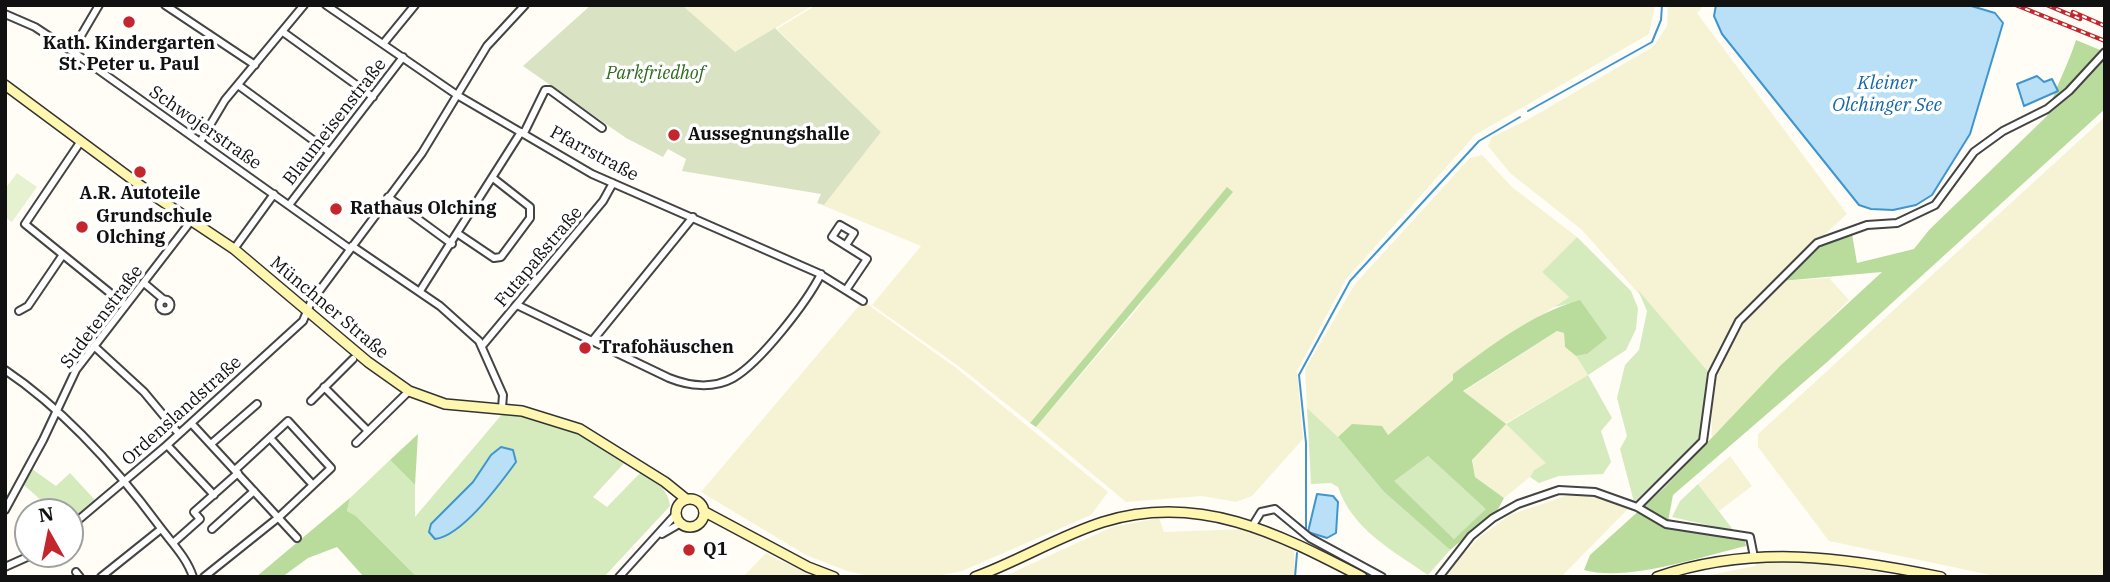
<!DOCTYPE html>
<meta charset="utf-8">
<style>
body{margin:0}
#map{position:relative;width:2110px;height:582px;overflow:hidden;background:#fffdf5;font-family:"IBM Plex Serif",serif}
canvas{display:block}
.frame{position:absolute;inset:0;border:7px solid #111;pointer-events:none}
.north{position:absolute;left:14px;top:498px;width:70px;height:70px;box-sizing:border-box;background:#fff;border:2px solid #a0a0a0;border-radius:50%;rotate:351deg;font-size:19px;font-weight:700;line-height:28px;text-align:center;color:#111}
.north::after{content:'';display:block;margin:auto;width:24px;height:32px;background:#c4262e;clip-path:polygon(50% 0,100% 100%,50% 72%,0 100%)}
</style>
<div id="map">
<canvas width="2110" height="582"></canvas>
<div class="frame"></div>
<div class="north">N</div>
</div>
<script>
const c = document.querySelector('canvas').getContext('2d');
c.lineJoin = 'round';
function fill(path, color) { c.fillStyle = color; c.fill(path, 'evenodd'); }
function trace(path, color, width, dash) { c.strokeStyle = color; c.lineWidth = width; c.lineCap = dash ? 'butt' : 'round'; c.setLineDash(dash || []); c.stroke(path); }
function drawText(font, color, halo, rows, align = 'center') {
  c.font = font + ' "IBM Plex Serif",serif'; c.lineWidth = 7; c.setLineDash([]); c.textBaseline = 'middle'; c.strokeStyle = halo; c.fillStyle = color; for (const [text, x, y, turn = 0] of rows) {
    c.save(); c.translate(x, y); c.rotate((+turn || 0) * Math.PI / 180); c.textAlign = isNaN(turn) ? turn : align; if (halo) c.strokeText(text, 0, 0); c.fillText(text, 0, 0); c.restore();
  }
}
fill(new Path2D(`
 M682 5H813L735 53Z
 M816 5H1655L1649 34 1475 135 1346 279 1297 371 1303 439 1252 496 1236 502 1202 496 1126 502 1036 427 1134 313 1227 187 1030 423 961 368 872 305 921 246 817 203 824 205 881 132 777 29Z
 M1668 5H1704L1697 13 1847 214 1776 279 1737 319 1720 347 1710 374 1582 230 1510 173 1488 146 1492 137 1527 120 1653 47 1667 26Z
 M2105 117V577H2000L1829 541 1758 447V434Z
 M1482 155 1512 187 1577 237 1542 272 1569 297 1453 374V380L1388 435 1352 424 1338 437 1307 408 1305 369 1355 284 1470 158Z
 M1829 278 1849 300 1712 437 1711 400 1716 375 1726 349 1741 324 1781 281Z
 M863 301 955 367 1108 492 1091 515 962 571 931 577H874L847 571 806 555 701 492Z
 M1557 331 1564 333 1565 347 1576 356 1588 375 1506 423 1547 463 1534 470 1530 477 1504 498 1475 477 1463 392Z
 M1730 456 1752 486 1719 511 1698 484Z
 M1588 495 1629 508 1561 577H1441L1481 536 1510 515 1565 496Z
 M1159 518 1164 532 1243 529 1268 538 1294 551 1295 577H1003L1112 527Z
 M766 553 779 560 818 577H743Z
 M1797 560 1873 571 1899 577H1701L1755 566 1757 561Z`), '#f6f3d4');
fill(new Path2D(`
 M1577 237 1631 291 1638 308 1636 329 1626 350 1588 375 1612 418 1601 431 1611 462 1603 474 1559 476 1539 483 1530 477 1534 470 1546 463 1506 424 1588 375 1576 356 1587 354 1580 301 1554 307 1569 297 1542 272Z
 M1638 290 1710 374 1701 440 1634 502 1620 449 1627 436 1617 398 1625 365 1639 350 1647 311Z
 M1307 408 1338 437 1384 492 1450 550 1428 575C1393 551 1352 529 1338 487L1331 483 1311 484Z
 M503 413C550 418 586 437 626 461L593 497 607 507 642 471C655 481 668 488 670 506L604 577H417L356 516 347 511 350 498 390 460 415 485V517Z
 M1428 456 1487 509 1454 539 1393 481Z
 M32 469 56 486 70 473 95 500 70 522V512H54L23 484Z
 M1698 484 1734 531 1672 517 1680 501Z`), '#d5ebbd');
fill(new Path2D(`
 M2076 40 2105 52V109L1826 363 1673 495 1668 521 1744 538 1746 546C1700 557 1627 582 1584 570L1590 555 1664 488 1780 366 1882 272 1781 281 1823 239 1852 234 1857 263 1914 249 1929 230 2047 116C2054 89 2068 66 2076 40Z
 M1227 187 1233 192 1036 427 1030 423Z
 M1580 300 1607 338 1587 354 1576 356 1565 347 1564 333 1557 331 1463 391 1506 424 1472 460 1475 477 1504 498 1497 511 1450 550 1384 492 1338 437 1352 424 1382 426 1388 435 1453 380V374C1492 345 1533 313 1580 300ZM1428 456 1486 509 1454 539 1394 481Z
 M418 434 415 485 390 460Z
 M350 498 347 511 356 516 417 577H364L337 547 308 558 282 577H256Z`), '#b9dc9c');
fill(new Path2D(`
 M591 5H682L735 52 775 28 881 132 824 205 817 203 821 194 682 171 686 159 668 149 663 157 626 138 523 66Z`), '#d9e3c4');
fill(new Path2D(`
 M17 173 37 187 12 222 5 217V189Z`), '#e6f2cf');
const water = new Path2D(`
 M1716 5H1968L1995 13 2003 23 1970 134 1932 195 1916 205 1893 210 1871 209 1859 205 1722 34 1714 16Z
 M2037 76 2044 82 2052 79 2058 91 2024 106 2017 84Z
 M501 447 513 450 516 462C500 484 462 536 435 539L429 532 431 524 473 482 491 455Z
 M1317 494 1333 496 1338 502 1336 533 1327 538 1308 532Z`);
fill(water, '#b9e0f7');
trace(water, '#3f96cf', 2);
trace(new Path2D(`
 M1528 111 1652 42 1661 20 1662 5
 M1306 528V443L1299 375 1350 281 1479 141 1520 117
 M1295 577 1297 553`), '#3f96cf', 2);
const street = new Path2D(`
 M165 5 255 65
 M326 5 457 95 592 174 818 273 863 301
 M5 14 35 27 79 56 350 249
 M283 32 373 97
 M383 44 415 5
 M72 51 99 5
 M238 85 328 151
 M524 133 545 90H550L602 128
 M81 141 25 224 125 305
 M200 142 225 100 304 5
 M388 197 452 244
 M289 205 403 57
 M457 233 494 258 501 257 530 218V207L493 178
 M846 245 854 233 840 225 832 237 867 259 846 290
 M352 246 440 306 479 341 503 395 502 408
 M234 249 274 194
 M144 283 163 299
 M420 291 521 132
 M159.5 305a5.5 5.5 0 1 1 11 0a5.5 5.5 0 1 1-11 0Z
 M517 305 669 378C689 386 713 389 733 378 760 363 807 302 821 274
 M19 311 28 306 62 256
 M593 340 693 217
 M94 346 144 392 179 434
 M482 346 603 201 613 183
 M5 370C66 411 117 469 160 527 172 543 187 558 193 577
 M324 387 368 431
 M311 401 353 359
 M191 423 297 538
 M270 438 313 485
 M356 443 409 391
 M211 444 257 404
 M167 445 214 495
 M1637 507 1703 441 1712 374 1739 321 1817 243 1867 225 1897 223 1935 205 1974 152 2003 131 2047 109 2069 91 2105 52
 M5 510 43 440 76 370 191 221
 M1253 525 1261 512 1275 509 1310 538 1382 577
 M70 527 167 445 303 321 311 302 422 153 487 46 525 5
 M212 529 254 491
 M662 534 681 523
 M173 543 200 519 194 512 238 473
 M5 567 34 554
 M76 572 80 577
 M101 577 161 529
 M204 577 279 517 331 468 288 421 235 470
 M619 577 676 514
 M1439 577 1471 536 1493 518 1518 504 1559 490 1595 492 1637 507 1666 524 1750 537 1754 557`);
const secondary = new Path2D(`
 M5 85 156 197 234 249 368 362 409 391 445 404 522 411 580 429 665 482 686 499
 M676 513a14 14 0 1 1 28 0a14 14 0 1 1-28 0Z
 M705 512 808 567 834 577
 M975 577C1019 561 1059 536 1103 522 1199 492 1279 534 1362 577
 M1657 577C1753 544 1845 557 1941 577`);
trace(street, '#444', 10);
trace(secondary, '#333', 12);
trace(street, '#fff', 6);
trace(secondary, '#fff6b0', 9);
const rail = new Path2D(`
 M2016 5 2105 41
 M2047 5 2080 19
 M2073 12 2105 26`);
trace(rail, '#c4262e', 4.5);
trace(rail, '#fff', 2, [5]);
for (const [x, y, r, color] of [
 [129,22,7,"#c4262e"],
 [674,135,7,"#c4262e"],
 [140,172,7,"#c4262e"],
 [336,209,7,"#c4262e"],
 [82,227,7,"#c4262e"],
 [585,348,7,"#c4262e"],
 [689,550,7,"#c4262e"]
]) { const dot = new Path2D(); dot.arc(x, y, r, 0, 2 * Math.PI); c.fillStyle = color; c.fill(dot); trace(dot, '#fff', 2.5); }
drawText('bold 18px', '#111', '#fff', [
 ["Kath. Kindergarten",129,44,"center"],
 ["St. Peter u. Paul",129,65,"center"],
 ["Aussegnungshalle",688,135],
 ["A.R. Autoteile",140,194,"center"],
 ["Rathaus Olching",350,209],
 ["Grundschule",96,217],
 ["Olching",96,238],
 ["Trafohäuschen",599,348],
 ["Q1",703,550]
], 'left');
drawText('italic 18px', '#2f6b1f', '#fff', [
 ["Parkfriedhof",655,74]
]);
drawText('18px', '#111', '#fff', [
 ["Blaumeisenstraße",335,122,-52],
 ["Schwojerstraße",205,128,35],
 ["Pfarrstraße",594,154,28],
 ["Futapaßstraße",539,257,-50],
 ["Münchner Straße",329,308,40],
 ["Sudetenstraße",102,317,-53],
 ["Ordenslandstraße",182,411,-42]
]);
drawText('italic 19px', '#1768a6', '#fff', [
 ["Kleiner",1887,84],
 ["Olchinger See",1887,106]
]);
</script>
